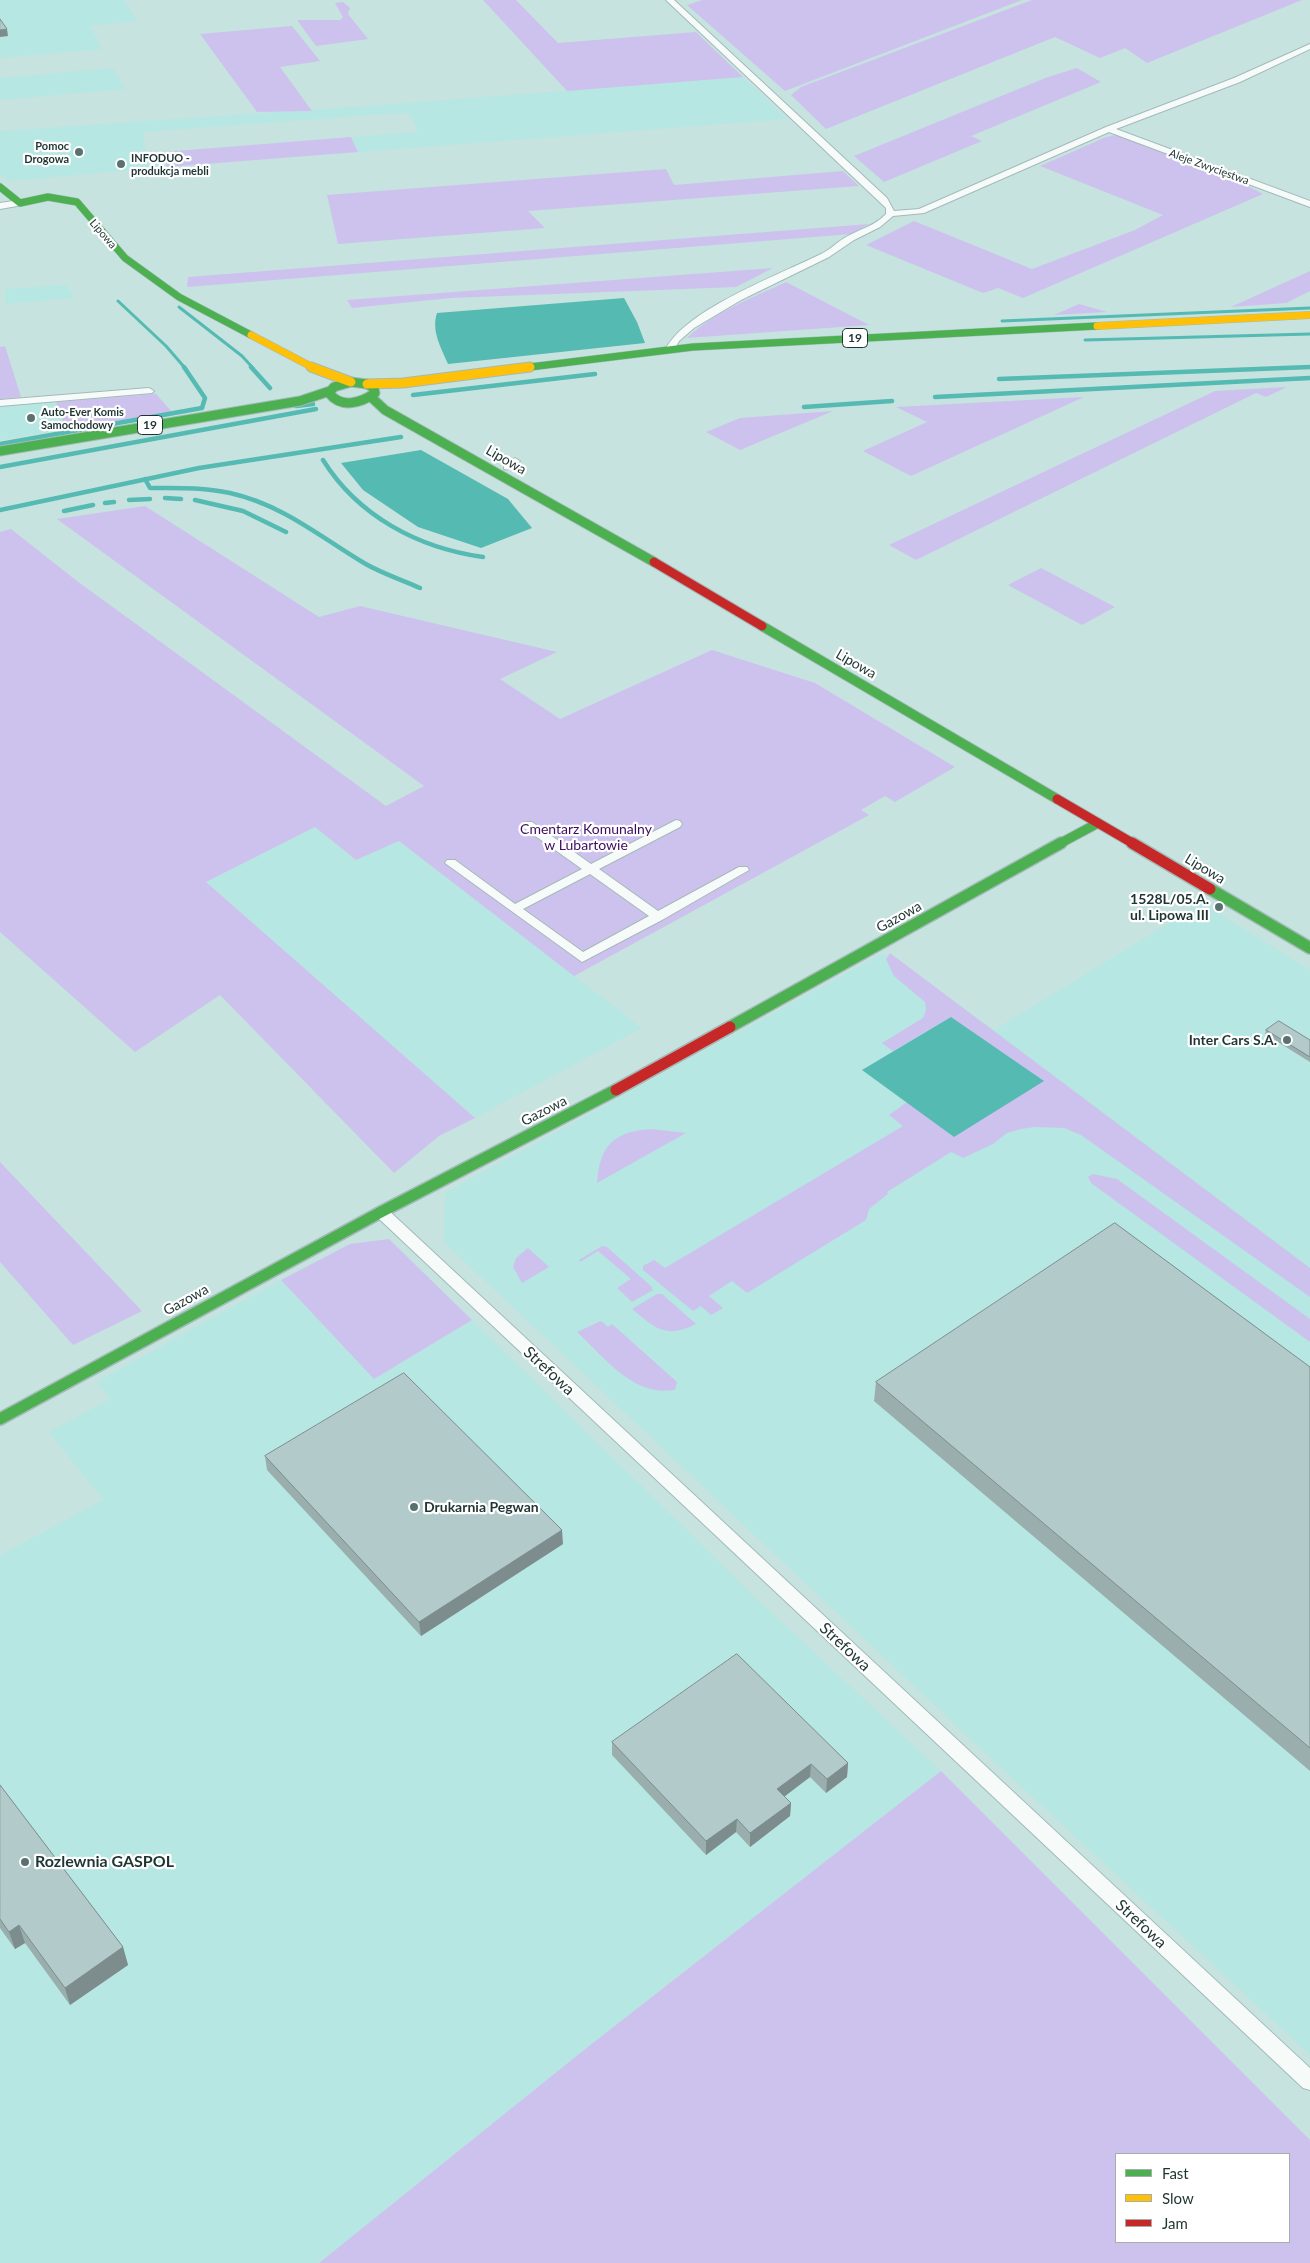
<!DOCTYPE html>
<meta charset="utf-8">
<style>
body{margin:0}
#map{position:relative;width:1310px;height:2263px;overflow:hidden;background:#c6e3e0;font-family:Lato,sans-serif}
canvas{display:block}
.legend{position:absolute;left:1115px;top:2153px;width:175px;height:90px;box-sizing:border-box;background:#fff;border:1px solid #a5aead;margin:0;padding:6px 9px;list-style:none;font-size:15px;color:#1f3533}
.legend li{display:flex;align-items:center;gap:10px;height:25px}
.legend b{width:25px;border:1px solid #a5aead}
</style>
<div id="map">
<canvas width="1310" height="2263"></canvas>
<ul class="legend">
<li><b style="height:6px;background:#4caf50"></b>Fast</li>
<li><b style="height:6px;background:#ffc107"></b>Slow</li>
<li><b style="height:6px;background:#c62828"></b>Jam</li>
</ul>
</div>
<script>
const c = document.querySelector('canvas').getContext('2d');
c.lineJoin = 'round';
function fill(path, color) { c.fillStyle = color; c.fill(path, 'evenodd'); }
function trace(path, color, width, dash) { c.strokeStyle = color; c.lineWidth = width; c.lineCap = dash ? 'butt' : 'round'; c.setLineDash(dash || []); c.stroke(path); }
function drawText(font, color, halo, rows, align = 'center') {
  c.font = font + ' Lato,sans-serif'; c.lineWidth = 4.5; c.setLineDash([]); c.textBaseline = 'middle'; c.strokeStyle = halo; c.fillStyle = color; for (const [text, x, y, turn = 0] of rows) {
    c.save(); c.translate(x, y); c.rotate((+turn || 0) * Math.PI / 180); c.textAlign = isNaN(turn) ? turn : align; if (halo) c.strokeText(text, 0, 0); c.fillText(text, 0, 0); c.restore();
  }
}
fill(new Path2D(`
 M0 0H124L137 21 90 26 102 49 0 58Z
 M113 68 125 89 0 100V78Z
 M743 77 787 119 358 152 351 137 418 132 410 113 370 115 143 132 146 153 164 152 167 167 8 181 0 174V131L368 106Z
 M66 285 74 298 5 304 6 289Z
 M56 402 66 429 0 440V406Z
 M315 827 356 860 399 841 642 1028 475 1118 205 882Z
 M1202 903 1310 970V2055L982 1750 444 1242 445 1193 883 953 994 1030Z
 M281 1280 374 1379 472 1320 758 1600 941 1771 584 2050 319 2263H0V1554L1 1555 103 1500 49 1432 110 1399 97 1382Z`), '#b6e7e2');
fill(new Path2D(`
 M483 0H516L558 43 696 32 743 77 567 91Z
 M702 0H1022L785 91 687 5Z
 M1032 0H1302L1147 63 1125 48 1100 58 1055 37 826 129 791 95 801 87Z
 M343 2 350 8 348 14 368 39 316 46 297 20H340L343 17 335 3Z
 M292 26 320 61 280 67 312 111 257 112 200 34Z
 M1077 68 1101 82 971 136 982 141 884 182 854 156 1048 77Z
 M1116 135 1242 183 1263 194 1023 298 998 288 983 293 866 245 914 221 1032 269 1135 230 1163 215 1040 166 1106 137Z
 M351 137 358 152 167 167 164 152Z
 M666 169 674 185 843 171 859 186 528 211 545 228 338 244 327 195Z
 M869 224 852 234 187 287 188 277Z
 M773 268 736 287 451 298 352 308 347 300Z
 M1310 271V291L1286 303 1231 307Z
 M786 282 869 325 687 338C715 311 752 298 786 282Z
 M1079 304 1107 312 1054 315Z
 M5 346 21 397 0 399V347Z
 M1287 387 1266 397 1256 393 916 560 889 545 1215 391Z
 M156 394 172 412 66 429 56 402Z
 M1084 397 911 476 863 451 927 422 896 407Z
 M833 411 740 450 706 432 740 418Z
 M145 506 319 617 360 606 557 652 500 679 560 719 712 650 815 683 955 767 895 802 885 796 861 810 869 815 574 976 399 841 356 860 315 827 206 882 475 1118 439 1136 394 1173 220 995 135 1052 0 932V532L11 529 77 581 386 806 424 786 57 519Z
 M1041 568 1115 607 1082 625 1008 585Z
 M890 953 1310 1268V1297L1081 1135 1064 1128 1035 1127 1021 1129 1007 1133 993 1144 963 1158 951 1152 887 1192 888 1194 869 1209 866 1220 747 1293 732 1281 709 1296 723 1308 711 1315 701 1306 693 1311 643 1270V1266L654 1260 665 1268 903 1126 889 1115 907 1102 954 1137 951 1017 893 1051 882 1043 923 1018 926 1010 925 1002 894 976 886 959Z
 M651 1129 686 1133 597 1183C600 1145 613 1132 651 1129Z
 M0 1162 142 1311 73 1345 0 1262Z
 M1093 1174 1117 1179 1310 1319V1342L1091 1183 1088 1177Z
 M389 1239 472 1320 374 1379 281 1280 350 1244Z
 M602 1246 607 1247 651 1286 653 1290 632 1302 617 1288 631 1279 598 1251 580 1262 579 1260Z
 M528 1248 549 1267 522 1283 513 1267 516 1258Z
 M657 1294H662L696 1324C666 1339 656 1329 632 1309Z
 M601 1321 608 1327 612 1324 677 1382 675 1390C633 1397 605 1358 577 1332Z
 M941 1771 1310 2140V2263H319L584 2050ZM1116 2154H1289V2242H1116Z`), '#cdc2ee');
fill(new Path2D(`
 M624 298 637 322 645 343 448 364C441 347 431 331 437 313Z
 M421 450 508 499 532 528 481 548 418 527 363 490 341 463Z
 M951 1017 1044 1081 954 1137 862 1070Z`), '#55bab2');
trace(new Path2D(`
 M118 301 166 346 185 368
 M179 307 242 356 253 368
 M1002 321 1310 308
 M1085 340 1310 334
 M1283 368 1310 367`), '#55bab2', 3);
trace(new Path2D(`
 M251 367 270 388
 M999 379 1310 367
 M413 395 595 374
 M935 397 1310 378
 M296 406 313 404
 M804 407 892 401
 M0 444 202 408 205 398 184 367
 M323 460C358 516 418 548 483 557
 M0 467 316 409
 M145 479 150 488C177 488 203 487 230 493 283 505 319 536 364 563 381 573 402 580 420 588
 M165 498 181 499
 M129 500 150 499
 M195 500 243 511 286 532
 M105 503 114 502
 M0 510 199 468 401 437
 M64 511 93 505`), '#55bab2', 4.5);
const street = new Path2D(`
 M666 0H674L887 198 894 211 919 209 1106 127 1234 78 1310 44V49L1240 82 1116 129 1310 201V207L1109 132 924 213 893 216 880 227 854 240 829 257 741 300 694 328 679 341 673 352H667L665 350C686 309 779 275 821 254 830 250 837 242 846 237 860 229 875 226 886 214V208Z
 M20 200 24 203 23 205 0 209V203Z
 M149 388 154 391 152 393 0 406V400Z
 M515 458 520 461C516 466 510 471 504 469V465Z
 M676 820 680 821 682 824 680 827 599 869 658 911 739 867H747L749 870 662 920 582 962 445 863 447 860H455L515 904 582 869 524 828 522 825 524 822H532L591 864ZM590 874 649 916 583 952 523 909Z
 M381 1207 386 1208 1310 2068V2090L1303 2088 376 1216 374 1212Z`);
const fastFar2 = new Path2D(`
 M0 187 20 203 48 197 77 202 125 258 179 297 251 335
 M530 367 693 347 1097 326`);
const fastFar1 = new Path2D(`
 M351 382 367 384 374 388 375 393C361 403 341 409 329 393L334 387Z
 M371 397 385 410 654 562
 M0 451 300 401 330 391
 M762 626 1057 799
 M1059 844 1098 823`);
const fast = new Path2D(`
 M1210 889 1310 948
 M730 1027 1061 843
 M0 1419 381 1212 616 1090`);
const slowFar1 = new Path2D(`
 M1097 326 1310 315
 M251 335 314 368
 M522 368 530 367`);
const slow = new Path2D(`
 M311 367 351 382
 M367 384 403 383 530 367`);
const jamFar1 = new Path2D(`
 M654 562 762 626
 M1057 799 1134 844`);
const jam = new Path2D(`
 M1132 843 1210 889
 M616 1090 730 1027`);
trace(street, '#a3bab8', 2);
trace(fastFar2, '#a3bab8', 8);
trace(fastFar1, '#a3bab8', 11);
trace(fast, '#a3bab8', 14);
trace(slowFar1, '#a3bab8', 8);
trace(slow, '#a3bab8', 11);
trace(jamFar1, '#a3bab8', 11);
trace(jam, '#a3bab8', 14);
fill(street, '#f6fbfa');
trace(fastFar2, '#4caf50', 7);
trace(fastFar1, '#4caf50', 9);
trace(fast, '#4caf50', 11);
trace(slowFar1, '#ffc107', 7);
trace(slow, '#ffc107', 9);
trace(jamFar1, '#c62828', 9);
trace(jam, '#c62828', 11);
fill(new Path2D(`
 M1266 1030 1310 1040V1062L1265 1034Z
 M1310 1367V1771L874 1401 876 1382Z
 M265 1456 563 1544 421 1636 267 1470Z
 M612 1742 848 1763 847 1777 826 1793 810 1777 784 1796 791 1803 790 1816 750 1847 736 1832 706 1855 612 1755Z
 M0 1785 123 1947 128 1965 70 2005 25 1943 15 1949 0 1928Z`), '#9aaeae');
fill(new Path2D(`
 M7 29 8 36 0 37V30Z
 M562 1530 563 1544 421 1636 419 1622Z
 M848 1763 847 1777 826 1793 827 1779Z
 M811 1764 810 1777 776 1803 777 1789Z
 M791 1803 790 1816 750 1847V1833Z
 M737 1819 736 1832 706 1855V1841Z
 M19 1925 25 1943 15 1949 9 1932Z
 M123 1947 128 1965 70 2005 65 1988Z`), '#7d8d8d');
const building = new Path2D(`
 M0 19 7 29 0 30Z
 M1279 1021 1310 1040V1057L1266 1030Z
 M1115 1223 1310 1367V1748L876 1382Z
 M404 1373 562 1530 419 1622 265 1456Z
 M737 1654 848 1763 827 1779 811 1764 777 1789 791 1803 750 1833 737 1819 706 1841 612 1742Z
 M0 1785 123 1947 65 1988 19 1925 9 1932 0 1919Z`);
fill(building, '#b3caca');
trace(building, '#7d8d8d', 1);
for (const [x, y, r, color] of [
 [79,152,5,"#597270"],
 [121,164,5,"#597270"],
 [31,418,5,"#597270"],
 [1219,907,5,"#597270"],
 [1287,1040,5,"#597270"],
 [414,1507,5,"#597270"],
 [25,1862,5,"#597270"]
]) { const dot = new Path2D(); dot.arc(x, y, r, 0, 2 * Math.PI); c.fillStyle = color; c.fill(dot); trace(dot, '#fff', 2); }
drawText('bold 11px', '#1f3533', '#fff', [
 ["Pomoc",69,146,"right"],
 ["Drogowa",69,159,"right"],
 ["INFODUO -",131,158],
 ["produkcja mebli",131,171],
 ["Auto-Ever Komis",41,412],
 ["Samochodowy",41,425]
], 'left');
drawText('11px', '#1f3533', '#fff', [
 ["Aleje Zwycięstwa",1209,167,20],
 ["Lipowa",103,234,49]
]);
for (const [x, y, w] of [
 [855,338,25],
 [150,425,25]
]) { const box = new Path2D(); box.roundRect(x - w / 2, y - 9.5, w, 19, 4); c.fillStyle = '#fff'; c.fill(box); trace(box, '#1f3533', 1); }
drawText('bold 12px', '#1f3533', null, [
 ["19",855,338],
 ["19",150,425]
]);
drawText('14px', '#1f3533', '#fff', [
 ["Lipowa",506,460,30],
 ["Lipowa",856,664,30],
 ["Lipowa",1205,869,31],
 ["Gazowa",899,917,-29],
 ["Gazowa",544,1111,-27],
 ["Gazowa",186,1300,-29]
]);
drawText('14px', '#3e0d5d', '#fff', [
 ["Cmentarz Komunalny",586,829],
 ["w Lubartowie",586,845]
]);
drawText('bold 14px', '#1f3533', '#fff', [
 ["1528L/05.A.",1209,899],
 ["ul. Lipowa III",1209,915],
 ["Inter Cars S.A.",1277,1040],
 ["Drukarnia Pegwan",424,1507,"left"]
], 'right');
drawText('16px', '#1f3533', '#fff', [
 ["Strefowa",549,1371,43],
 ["Strefowa",845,1647,43],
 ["Strefowa",1141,1924,43]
]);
drawText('bold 16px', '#1f3533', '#fff', [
 ["Rozlewnia GASPOL",35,1862]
], 'left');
</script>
